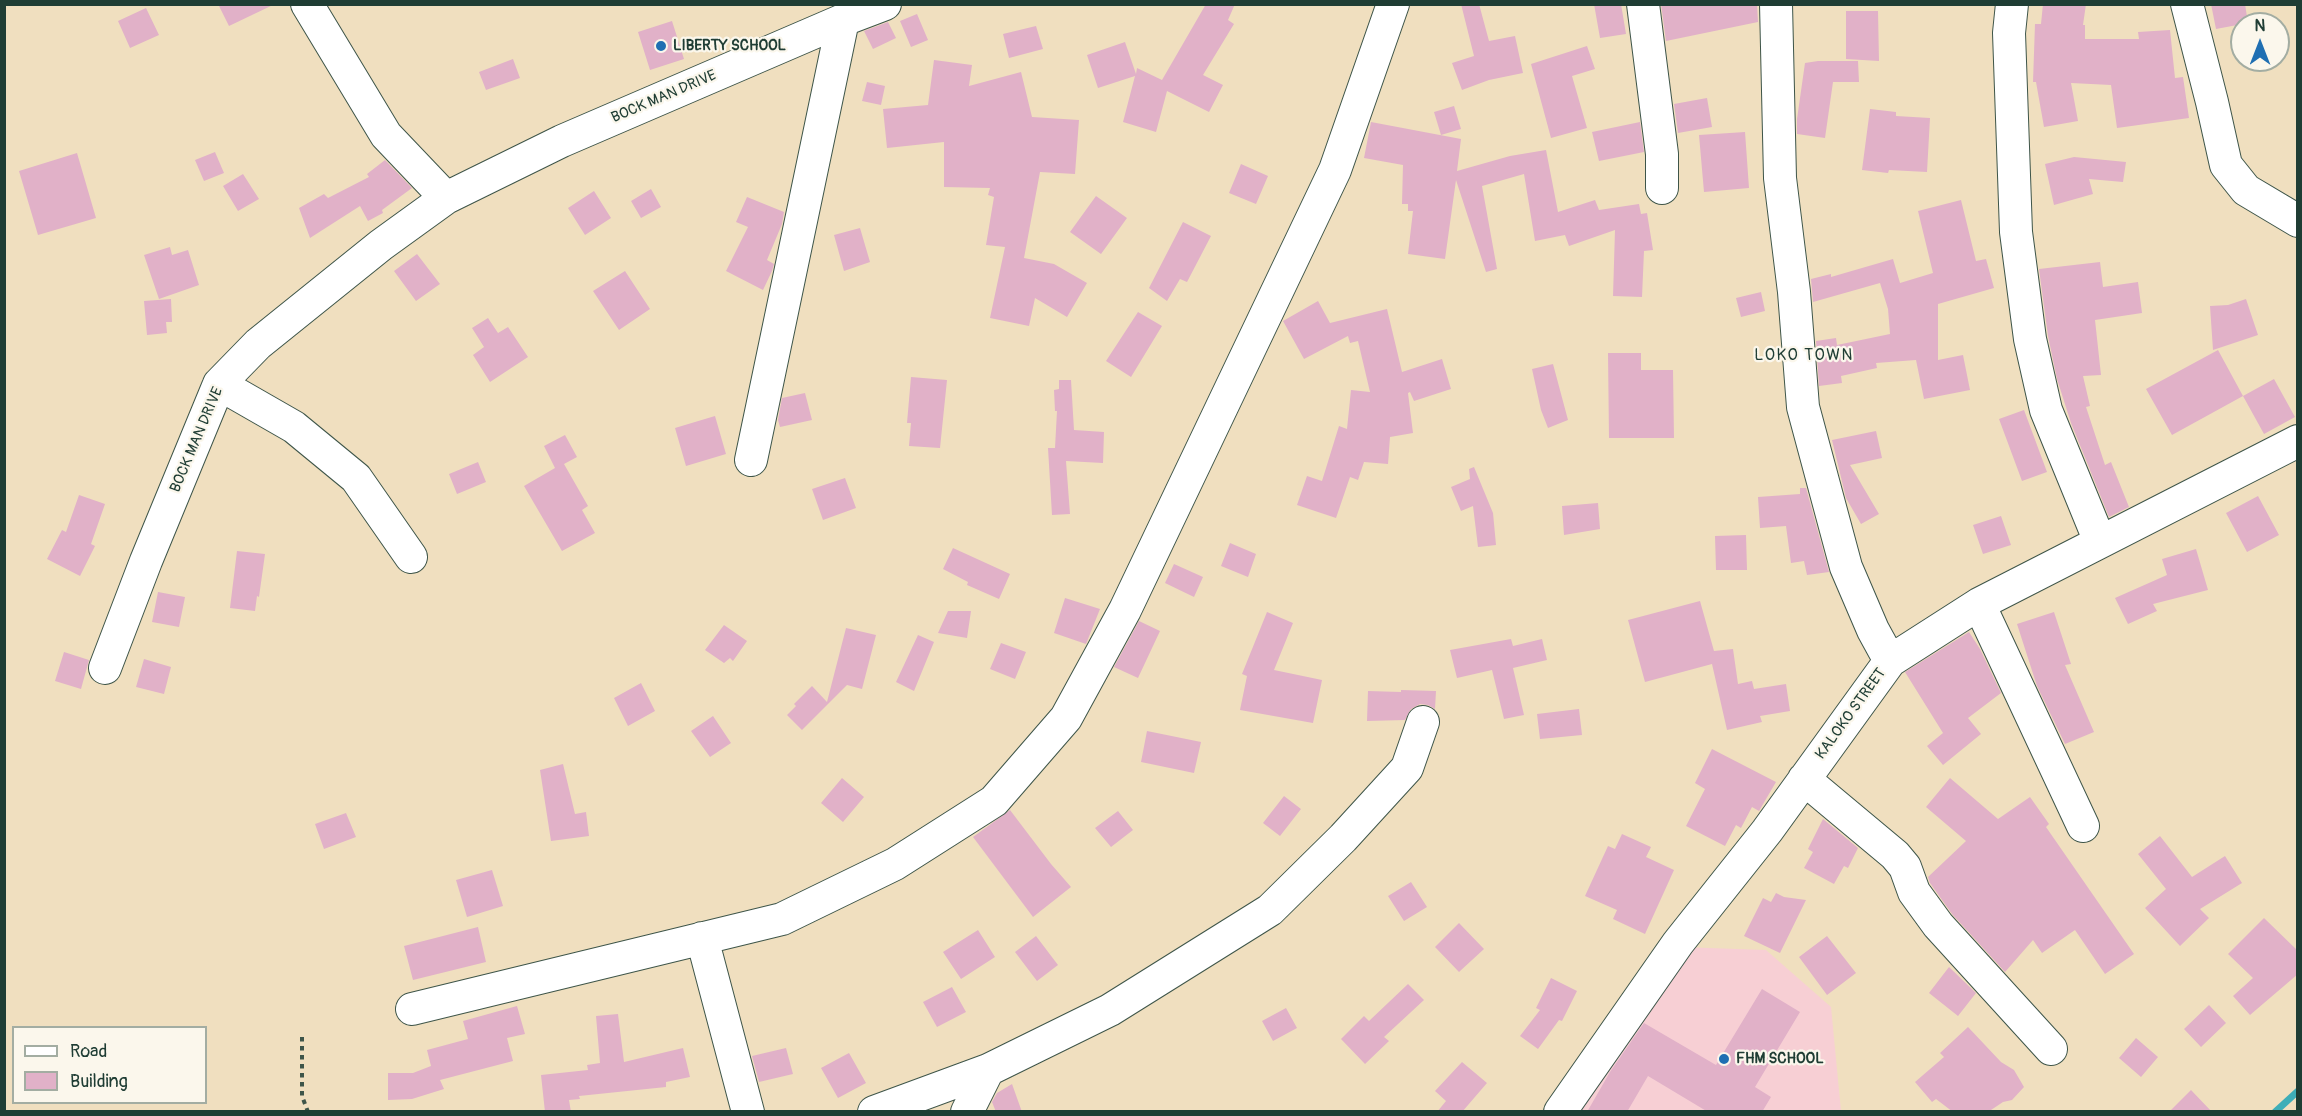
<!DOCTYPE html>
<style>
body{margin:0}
#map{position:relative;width:2302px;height:1116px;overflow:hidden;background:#f0dfbf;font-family:Pangolin,sans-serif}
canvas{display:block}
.frame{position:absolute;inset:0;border:6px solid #1f3d34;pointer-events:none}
.legend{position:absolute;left:12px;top:1026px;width:195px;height:78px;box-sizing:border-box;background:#fbf7ec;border:2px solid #a3ada2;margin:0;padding:8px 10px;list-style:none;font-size:18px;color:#1f3d34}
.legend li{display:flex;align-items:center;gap:12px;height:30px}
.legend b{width:30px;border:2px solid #a3ada2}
.north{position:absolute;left:2230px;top:12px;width:60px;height:60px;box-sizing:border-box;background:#fbf7ec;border:2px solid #a3ada2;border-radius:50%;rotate:0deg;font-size:16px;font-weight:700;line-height:24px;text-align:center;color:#1f3d34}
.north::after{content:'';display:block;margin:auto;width:21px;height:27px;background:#1f6fb2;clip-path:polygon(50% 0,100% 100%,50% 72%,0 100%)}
</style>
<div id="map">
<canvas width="2302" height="1116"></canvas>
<div class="frame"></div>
<ul class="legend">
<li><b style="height:8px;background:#fff"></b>Road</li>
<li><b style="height:16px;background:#e1b1c8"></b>Building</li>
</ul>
<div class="north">N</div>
</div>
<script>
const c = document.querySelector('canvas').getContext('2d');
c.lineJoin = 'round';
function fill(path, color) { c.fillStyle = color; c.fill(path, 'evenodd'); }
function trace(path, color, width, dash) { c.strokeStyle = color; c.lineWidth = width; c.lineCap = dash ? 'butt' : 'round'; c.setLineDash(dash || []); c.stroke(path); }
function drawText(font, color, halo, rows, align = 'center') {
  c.font = font + ' Pangolin,sans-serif'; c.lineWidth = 4.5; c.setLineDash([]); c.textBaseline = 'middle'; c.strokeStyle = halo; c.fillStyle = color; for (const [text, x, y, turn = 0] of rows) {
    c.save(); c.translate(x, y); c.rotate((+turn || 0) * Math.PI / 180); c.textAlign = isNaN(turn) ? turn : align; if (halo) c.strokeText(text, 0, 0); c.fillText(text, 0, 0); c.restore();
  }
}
fill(new Path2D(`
 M1680 947 1766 950 1831 1007 1841 1111 1580 1112Z`), '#f7cfd4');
trace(new Path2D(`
 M2275 1112 2298 1091`), '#3eaeb8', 7);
fill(new Path2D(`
 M218 4H275L229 26Z
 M1206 4H1235L1228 20 1234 24 1203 75 1223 85 1209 112 1167 91 1156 132 1123 122 1135 76 1098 88 1087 55 1125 42 1136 74 1137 68 1162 80Z
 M1461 4H1479L1489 41 1515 36 1523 73 1489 80 1462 90 1452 63 1474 56Z
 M1594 4H1621L1626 34 1600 38Z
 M1661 4H1757L1758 22 1666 41Z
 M2043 4H2086L2083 25H2085V39H2139L2138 32 2170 30 2175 78 2183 77 2189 118 2117 128 2111 85 2071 83 2078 121 2044 127 2036 82H2033L2035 24H2041Z
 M2211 4H2245L2248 23 2216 29Z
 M146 8 159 35 130 48 118 21Z
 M1846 11H1878L1879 61 1846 59Z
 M917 14 928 40 911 47 900 21Z
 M672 21 684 59 650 70 638 32Z
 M888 22 896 38 873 49 864 31Z
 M1036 26 1043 49 1009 58 1003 34Z
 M1587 46 1595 69 1572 76 1587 128 1551 138 1531 64Z
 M513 59 520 78 486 90 479 72Z
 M934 60 972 65 969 86 1021 72 1032 117 1079 120 1075 174 1040 172 1024 258 1054 264 1087 283 1067 317 1035 298 1029 326 990 318 1005 247 986 245 994 197 988 195 990 188 944 187V142L887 148 883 109 928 105Z
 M1818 61H1858L1859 82H1833L1825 138 1797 134V119L1805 63Z
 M867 82 885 86 881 105 862 101Z
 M1707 98 1712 127 1678 133 1674 104Z
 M1454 106 1461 129 1441 135 1434 112Z
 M1870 109 1896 112V116L1930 118 1927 172 1889 170 1888 173 1862 170Z
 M1371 122 1461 139 1457 171 1510 156 1546 150 1558 212 1595 200 1599 210 1639 204 1641 214 1647 213 1653 250 1644 251 1642 297 1613 296 1615 230 1569 246 1565 235 1535 241 1524 174 1482 186 1497 269 1486 272 1456 180 1445 259 1408 254 1413 211H1408V204H1402L1403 165 1364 158Z
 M1640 122 1644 152 1599 161 1592 132Z
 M1745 132 1749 188 1704 192 1699 135Z
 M215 152 224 173 204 181 195 160Z
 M77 153 96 218 38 235 19 171Z
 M2074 157 2126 162 2123 182 2089 179 2093 194 2054 205 2045 164Z
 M385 160 412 188 382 210 383 213 368 221 360 206 310 238 299 208 324 194 328 198 369 177 367 174Z
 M1241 164 1268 176 1256 204 1229 193Z
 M243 174 259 199 238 211 223 186Z
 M651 189 661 207 641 218 631 201Z
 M594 191 611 218 585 235 568 208Z
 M1096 196 1127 218 1101 254 1070 232Z
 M747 197 784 212 782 224 767 260 774 264 772 271 763 290 726 271 748 227 736 222Z
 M1961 200 1976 261 1986 259 1994 288 1938 304V360L1963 355 1970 390 1924 399 1916 360 1876 363 1877 368 1841 376 1842 383 1819 386 1816 341 1836 338 1837 345 1890 334 1888 309 1880 283 1813 302 1811 279 1831 274V277L1893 259 1900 283 1933 273 1918 211Z
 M1183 222 1211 236 1187 282 1180 279 1167 301 1149 288Z
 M860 228 870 262 844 271 834 235Z
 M170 247 172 255 188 250 199 285 159 299 144 255Z
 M417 254 440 284 416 301 394 271Z
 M2100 262 2103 287 2138 282 2142 313 2095 320 2101 375 2083 376 2090 406 2086 407 2105 465 2111 462 2129 507 2109 517 2071 423 2057 379 2048 336 2039 269Z
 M625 271 650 309 619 330 593 291Z
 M1761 292 1765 311 1741 317 1736 298Z
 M171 299 172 322H166L167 333 147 335 144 301Z
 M2246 299 2258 335 2213 350 2210 306 2228 305Z
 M1318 301 1330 323 1387 309 1402 372 1442 359 1451 389 1414 401 1410 392 1408 393 1413 433 1390 437 1388 464 1364 462 1358 480 1350 477 1336 518 1297 505 1307 476 1322 481 1339 426 1347 429 1351 390 1370 392 1358 341 1350 343 1348 336 1304 359 1283 321Z
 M1138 312 1162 326 1131 377 1106 361Z
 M488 318 498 333 508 327 528 357 490 382 473 355 484 347 472 328Z
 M2218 350 2243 396 2172 435 2146 389Z
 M1608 353H1641V370H1673L1674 438H1609Z
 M1553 364 1568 420 1548 428 1541 410 1532 369Z
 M911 377 947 380 940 448 909 446 911 423H907Z
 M2274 379 2295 417 2264 434 2243 396Z
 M1059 380H1071L1074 430 1104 432 1103 463 1066 461 1070 514 1052 515 1048 448H1055L1057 411H1055L1054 390 1059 389Z
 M805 393 812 420 780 427 778 420 782 398Z
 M2024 410 2047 472 2022 481 1999 419Z
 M715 416 726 454 686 466 675 428Z
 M1876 431 1882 458 1850 465 1879 514 1861 524 1846 498 1832 440Z
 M565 435 577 457 564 464 588 506 582 510 595 533 562 551 524 486 555 468 544 446Z
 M478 462 486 482 457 494 449 474Z
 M1474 467 1493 513 1496 545 1478 547 1473 506 1461 511 1451 487 1470 479 1469 469Z
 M845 478 856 508 823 520 812 489Z
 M1800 488H1806L1829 572 1807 575 1804 561 1791 563 1786 526 1760 528 1758 497 1800 494Z
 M79 495 105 504 91 544 95 546 80 576 47 559 62 530 66 532Z
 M2258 496 2279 535 2247 552 2226 513Z
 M1598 503 1600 529 1564 535 1562 506Z
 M2001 516 2011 545 1983 554 1973 525Z
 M1746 535 1747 570H1716L1715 536Z
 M1230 543 1256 554 1248 577 1221 566Z
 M953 548 1010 574 999 599 967 585 968 582 943 569Z
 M2196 549 2208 590 2153 604 2157 611 2128 624 2115 598 2167 575 2162 559Z
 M237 551 265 554 259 597 257 596 255 611 230 608Z
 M1174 564 1203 577 1194 597 1165 583Z
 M158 592 185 597 179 627 152 622Z
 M1065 598 1100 609 1086 644 1054 633Z
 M1700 601 1714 651 1733 649 1738 684 1752 681 1754 689 1786 684 1790 711 1760 716 1762 722 1727 730 1712 664 1645 682 1628 620Z
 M948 611H971L967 638 938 633Z
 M1267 612 1293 623 1274 670 1322 680 1313 723 1240 710 1247 676 1242 674Z
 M2054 612 2071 664 2065 665 2094 732 2065 744 2037 686 2017 624Z
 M1139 621 1160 631 1138 678 1114 667Z
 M724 625 747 641 733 661 730 658 724 663 705 650Z
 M846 628 876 635 862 689 847 685 802 730 787 715 796 706 794 704 812 686 827 702Z
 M1969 632 1980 649 2001 693 1968 718 1981 734 1943 765 1927 746 1943 733 1905 672Z
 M918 635 934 642 914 691 896 682Z
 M1511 639 1513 646 1542 639 1547 660 1513 668 1524 715 1504 719 1492 670 1457 678 1450 650Z
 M1001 643 1026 652 1015 679 990 669Z
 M64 652 89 660 81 689 55 681Z
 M144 659 171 667 164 694 136 687Z
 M641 683 655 711 628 726 614 698Z
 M1401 690 1436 691 1435 709 1428 705 1420 704 1411 709 1405 720 1367 721 1368 691 1401 692Z
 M1579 709 1582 735 1540 739 1537 714Z
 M713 716 731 743 710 757 691 731Z
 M1147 731 1201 742 1194 773 1141 762Z
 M1712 749 1776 782 1759 811 1752 807 1741 828 1736 825 1725 846 1686 826 1705 789 1695 783Z
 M563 764 575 814 586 812 589 836 551 841 540 770Z
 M842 778 864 797 843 822 821 803Z
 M1950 778 1998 819 2030 797 2049 824 2046 827 2134 954 2105 974 2075 930 2042 953 2033 940 2005 972 1952 914 1930 883 1928 877 1966 841 1926 807Z
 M1284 796 1301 809 1280 836 1263 823Z
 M1010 810 1051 864 1071 887 1033 917 973 837Z
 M1118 811 1133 830 1111 847 1095 828Z
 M346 813 356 837 324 849 315 824Z
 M1823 819 1858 848 1848 868 1844 866 1834 884 1804 868 1813 852 1808 849Z
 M1622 834 1651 847 1646 857 1674 870 1645 934 1613 919 1617 910 1585 896 1608 846 1615 849Z
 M2160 836 2192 877 2225 856 2242 883 2200 909 2209 918 2180 946 2145 908 2166 889 2138 854Z
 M492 870 503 906 467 917 456 880Z
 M1411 882 1427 907 1404 921 1388 896Z
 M1776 893 1784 897 1806 900 1780 953 1744 936 1763 898 1771 902Z
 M2264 918 2298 951V974L2250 1015 2233 996 2253 978 2228 954Z
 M1459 923 1484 949 1459 972 1435 947Z
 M478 927 486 962 413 980 404 946Z
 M978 930 995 957 961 979 943 952Z
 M1036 936 1058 965 1037 981 1015 952Z
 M1827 936 1856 973 1827 995 1799 957Z
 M1949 967 1976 993 1958 1016 1929 993Z
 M1551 978 1577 991 1562 1021 1559 1020 1538 1049 1520 1036 1540 1010 1536 1008Z
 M1408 984 1424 1000 1384 1037 1389 1041 1365 1064 1341 1039 1364 1016 1369 1021Z
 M952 987 966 1012 937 1027 923 1002Z
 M1762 989 1800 1012 1755 1087 1771 1097 1762 1112H1708L1648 1076 1627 1112H1587L1610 1072 1644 1023 1716 1065Z
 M2209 1005 2226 1023 2201 1047 2184 1029Z
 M517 1006 525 1034 507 1038 513 1061 440 1080 444 1089 412 1099 388 1100V1073H413L431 1066 427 1050 468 1039 463 1021Z
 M1286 1008 1297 1028 1273 1041 1262 1021Z
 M618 1014 624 1062 683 1048 690 1077 666 1082V1087L579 1096 580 1099 569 1100 571 1112H545L541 1075 588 1070 587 1065 600 1063 596 1016Z
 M1968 1027 2001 1062 2014 1070 2024 1087 2012 1100 2003 1102 1988 1112H1953L1936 1099 1932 1102 1915 1082 1944 1057 1940 1053Z
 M2136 1038 2158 1057 2141 1077 2119 1058Z
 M786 1048 793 1074 759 1082 752 1056Z
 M849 1053 866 1083 838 1098 821 1068Z
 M1462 1062 1487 1083 1462 1112H1437L1446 1101 1435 1091Z
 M1012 1084 1022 1112H996L992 1102 997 1093Z
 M2191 1090 2212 1112H2169Z`), '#e1b1c8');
const minor = new Path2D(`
 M307 4 386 135 446 198
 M1643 4 1662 154V188
 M1776 4 1780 178 1794 292 1803 407 1846 567 1873 630 1890 661
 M2012 4 2009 33 2016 232 2030 339 2046 410 2100 542
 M2187 4 2212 102 2226 165 2246 190 2298 221
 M219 384 294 427 356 478 411 557
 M751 460 843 20
 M1979 604 2083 826
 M105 668 146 561 219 384 258 344 381 245 446 198 562 141 843 20 885 4
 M1804 779 1895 855 1905 867 1914 892 1938 925 2051 1049
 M702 938 748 1112
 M412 1009 782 919 895 864 994 801 1066 718 1125 610 1335 170 1393 4
 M874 1112 988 1070 1110 1010 1270 910 1343 838 1407 768 1423 722
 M967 1112 988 1070
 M1560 1112 1678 943 1767 831 1890 661 1979 604 2298 441`);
trace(minor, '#3e5549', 34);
trace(new Path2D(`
 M302 1037V1096L308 1112`), '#3e5549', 4, [4.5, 4.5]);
trace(minor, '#fff', 32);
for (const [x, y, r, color] of [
 [661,46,6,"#1f6fb2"],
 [1724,1059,6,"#1f6fb2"]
]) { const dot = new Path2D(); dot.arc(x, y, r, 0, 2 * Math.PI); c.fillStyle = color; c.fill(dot); trace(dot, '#fbf7ec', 2); }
drawText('bold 15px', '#1f3d34', '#fbf7ec', [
 ["LIBERTY SCHOOL",673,46],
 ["FHM SCHOOL",1736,1059]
], 'left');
drawText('15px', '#1f3d34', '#fbf7ec', [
 ["BOCK MAN DRIVE",664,97,-23],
 ["BOCK MAN DRIVE",197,440,-67],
 ["KALOKO STREET",1851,714,-54]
]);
c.letterSpacing = '1.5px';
drawText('16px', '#1f3d34', '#fbf7ec', [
 ["LOKO TOWN",1804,356]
]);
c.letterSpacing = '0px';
</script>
